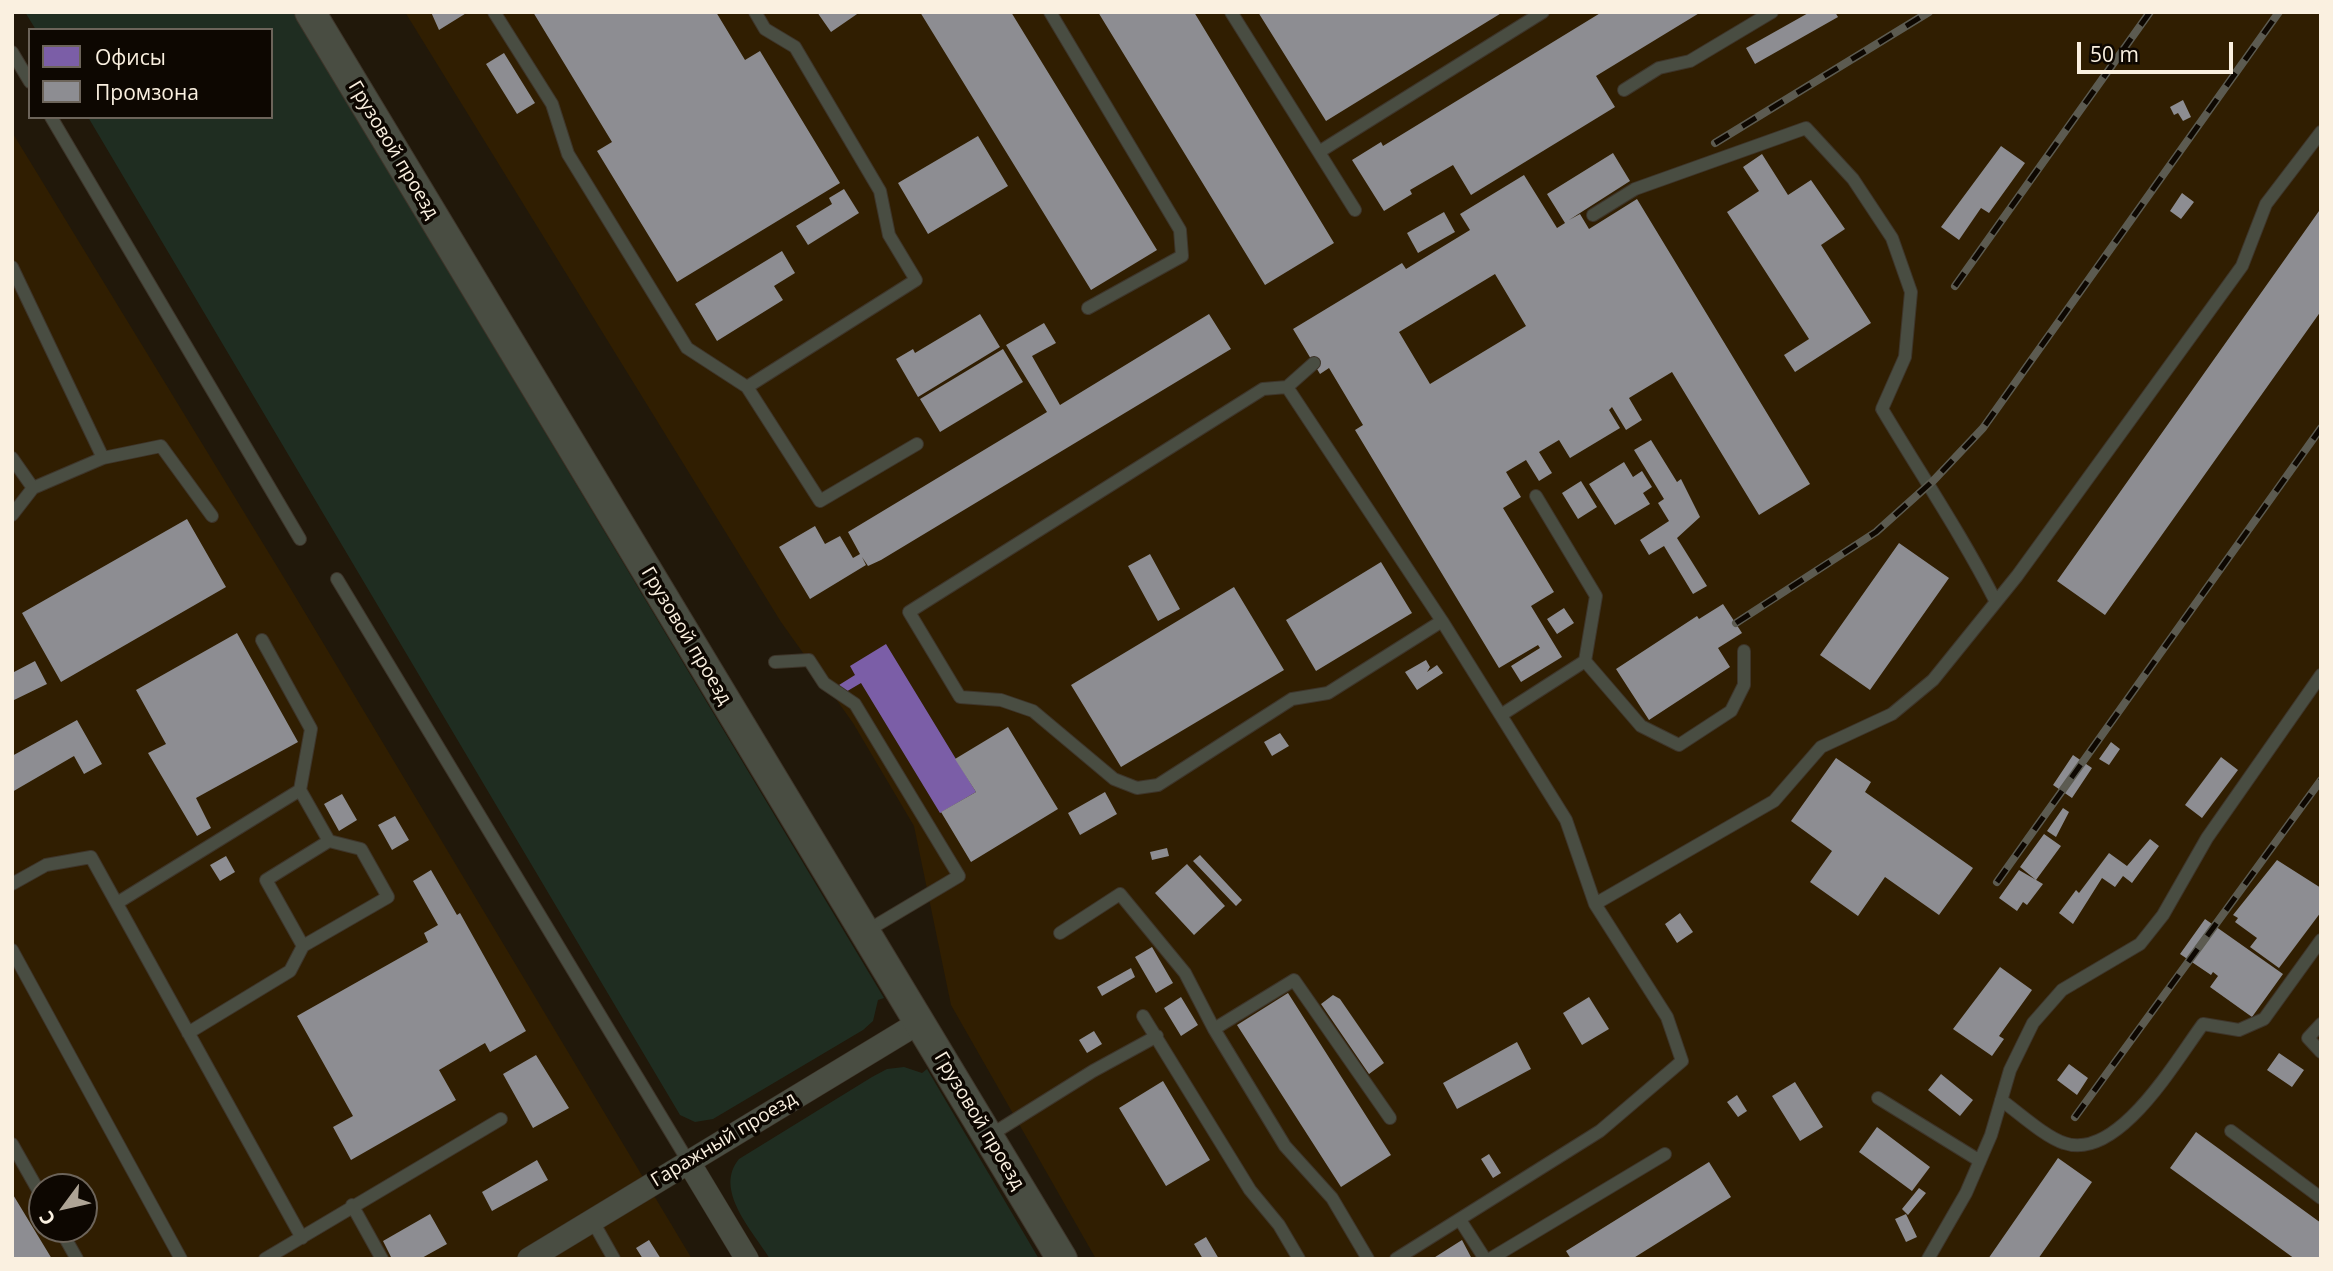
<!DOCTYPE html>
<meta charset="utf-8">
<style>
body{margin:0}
#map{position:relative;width:2333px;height:1271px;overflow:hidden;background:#21180a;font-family:"Open Sans",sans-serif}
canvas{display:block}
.frame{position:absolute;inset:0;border:14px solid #faf0e0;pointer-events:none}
.legend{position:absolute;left:28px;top:28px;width:245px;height:91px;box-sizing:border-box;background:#0d0701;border:2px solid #6c645a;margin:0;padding:9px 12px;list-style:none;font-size:21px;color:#faf0e0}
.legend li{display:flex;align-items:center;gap:14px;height:35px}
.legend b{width:35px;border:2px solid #6c645a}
.north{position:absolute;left:28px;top:1173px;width:70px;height:70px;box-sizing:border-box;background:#0d0701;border:2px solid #6c645a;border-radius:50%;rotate:237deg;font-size:19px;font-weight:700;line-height:28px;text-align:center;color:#faf0e0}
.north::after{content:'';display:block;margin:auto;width:24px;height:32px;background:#aea495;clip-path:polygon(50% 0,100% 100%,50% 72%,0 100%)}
.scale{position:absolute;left:2077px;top:42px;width:156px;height:32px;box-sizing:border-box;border:4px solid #faf0e0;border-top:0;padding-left:9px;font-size:21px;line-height:24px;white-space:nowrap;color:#faf0e0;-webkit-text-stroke:5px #0d0701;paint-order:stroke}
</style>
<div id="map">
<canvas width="2333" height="1271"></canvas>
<div class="frame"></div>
<ul class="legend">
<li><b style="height:19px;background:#7b5ea7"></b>Офисы</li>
<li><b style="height:19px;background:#8d8d92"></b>Промзона</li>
</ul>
<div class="north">С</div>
<div class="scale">50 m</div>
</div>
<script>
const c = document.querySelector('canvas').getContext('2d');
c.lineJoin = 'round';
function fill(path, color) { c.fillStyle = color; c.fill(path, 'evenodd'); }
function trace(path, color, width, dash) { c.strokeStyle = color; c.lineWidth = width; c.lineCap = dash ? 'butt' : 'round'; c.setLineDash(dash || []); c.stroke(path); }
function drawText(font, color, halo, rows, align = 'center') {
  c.font = font + ' "Open Sans",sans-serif'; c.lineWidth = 7; c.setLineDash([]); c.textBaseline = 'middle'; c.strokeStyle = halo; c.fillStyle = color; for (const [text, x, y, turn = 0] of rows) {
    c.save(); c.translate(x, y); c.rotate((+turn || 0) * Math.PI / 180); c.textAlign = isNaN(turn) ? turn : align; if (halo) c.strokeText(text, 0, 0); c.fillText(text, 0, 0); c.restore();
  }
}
fill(new Path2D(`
 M405 12H2321V1259H1096L951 1005 914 826 853 723 781 622Z
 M12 132 289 586 692 1259H12ZM42 1187H84V1229H42Z`), '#301e01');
fill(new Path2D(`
 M25 12H293L884 998 878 1000 873 1021 863 1030 713 1119 695 1122 680 1115 88 117H271V30H36Z
 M904 1067 922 1073 927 1069 1039 1259H770C753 1231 713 1190 739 1159L872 1077 887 1069Z`), '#1f2d21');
fill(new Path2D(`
 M886 644 976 792 940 813 861 683 844 693 839 685 855 675 850 666Z`), '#7b5ea7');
fill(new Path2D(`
 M431 12H468L439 30Z
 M533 12H716L745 60 760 51 840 183 677 282 597 151 612 142Z
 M817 12H860L831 32Z
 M920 12H1011L1157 250 1091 290Z
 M1098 12H1194L1334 243 1265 285Z
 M1258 12H1503L1326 121Z
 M1602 12H1701L1596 76 1615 107 1471 195 1453 165 1410 190 1412 194 1384 211 1352 160 1381 142 1383 146Z
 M1810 12H1835L1838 17 1755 64 1746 48Z
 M504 53 535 103 517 114 486 64Z
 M2183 100 2191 117 2183 121 2178 113 2174 115 2170 107Z
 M978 136 1008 186 928 234 898 183Z
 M2001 146 2025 163 1989 213 1981 208 1959 240 1941 227Z
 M1613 153 1630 181 1569 220 1580 214 1589 229 1637 199 1810 484 1759 515 1672 372 1629 398 1642 420 1626 430 1612 407 1609 410 1620 428 1570 458 1559 440 1539 452 1552 473 1539 481 1526 460 1506 472 1521 497 1503 508 1554 592 1531 606 1562 657 1521 682 1511 666 1540 648 1538 645 1499 668 1355 430 1363 425 1329 368 1320 374 1293 329 1402 263 1406 269 1470 230 1460 214 1524 175 1557 228 1565 223 1547 194ZM1495 274 1526 326 1430 384 1399 332Z
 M1762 154 1788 195 1811 180 1845 229 1821 245 1871 323 1795 372 1784 355 1809 339 1727 212 1759 191 1743 167Z
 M844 189 859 213 808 245 796 226 832 204 829 198Z
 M2182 193 2194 202 2181 219 2170 211Z
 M2319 211 2321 311 2105 615 2057 581Z
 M1444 212 1455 232 1418 253 1407 233Z
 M782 251 795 273 774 286 783 300 717 341 695 304Z
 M980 314 1000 347 918 397 896 359 913 349 915 353Z
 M1209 314 1231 349 881 560 868 566 862 557 866 565 810 599 779 547 815 526 825 544 840 536 853 558 860 554 848 532 1047 412 1006 345 1044 323 1056 343 1032 356 1060 405Z
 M1003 349 1023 382 940 432 920 399Z
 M1651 440 1677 482 1681 479 1700 517 1677 538 1707 586 1693 594 1664 546 1649 555 1640 540 1669 521 1658 503 1664 499 1634 450Z
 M1624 462 1633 477 1642 471 1652 487 1643 493 1650 504 1615 525 1589 484Z
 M1581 481 1597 507 1578 519 1562 493Z
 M187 519 226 587 61 682 22 613Z
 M1899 543 1949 578 1870 690 1820 655Z
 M1150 554 1180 609 1158 621 1128 566Z
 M1381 562 1412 613 1316 671 1286 620Z
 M1234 587 1284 670 1121 767 1071 685Z
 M1723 604 1742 633 1718 648 1730 667 1649 720 1616 669 1697 616 1699 619Z
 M1564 608 1574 623 1557 634 1547 619Z
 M237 633 298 742 196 798 211 828 197 836 148 753 166 744 136 690Z
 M1426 660 1430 667 1427 672 1437 665 1443 673 1417 690 1405 672Z
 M35 661 47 684 12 701V669L14 672Z
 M77 720 102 764 84 774 74 756 12 792V756Z
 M1008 727 1058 809 971 862 941 812 976 792 955 759Z
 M1280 733 1289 746 1272 756 1264 742Z
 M2111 742 2120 749 2109 765 2099 759Z
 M2073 755 2092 768 2072 798 2053 785Z
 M2221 757 2238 770 2202 818 2185 805Z
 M1836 758 1871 782 1865 792 1973 868 1939 915 1885 877 1858 916 1810 882 1832 851 1791 821Z
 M1105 792 1117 814 1080 835 1068 813Z
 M342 794 357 820 339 831 324 804Z
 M2063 808 2069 812 2056 837 2047 831Z
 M395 816 409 840 392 850 378 825Z
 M2044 834 2061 846 2036 880 2020 867Z
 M2150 839 2159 846 2132 883 2123 876 2115 887 2102 878 2073 924 2059 913 2076 890 2079 893 2109 853 2127 866Z
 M1167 848 1169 856 1152 860 1150 852Z
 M1200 855 1242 900 1236 906 1193 861Z
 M226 856 235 872 220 881 210 865Z
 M2277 860 2321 888V912L2279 968 2250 947 2257 938 2235 922 2238 918 2233 915Z
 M1187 864 1225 906 1194 935 1155 893Z
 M431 870 457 915 460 913 526 1031 490 1052 485 1043 439 1070 456 1100 351 1160 333 1127 353 1116 297 1016 428 942 424 933 438 925 413 881Z
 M2019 870 2043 884 2027 905 2023 902 2017 911 1999 898Z
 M1680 913 1693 932 1677 943 1665 924Z
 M2205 919 2283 974 2252 1017 2210 987 2218 976 2213 972 2211 975 2180 954Z
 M1152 947 1173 983 1156 993 1135 957Z
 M2000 967 2032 990 1999 1036 2004 1039 1992 1056 1953 1029Z
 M1131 968 1135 977 1102 996 1097 987Z
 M1288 993 1391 1155 1341 1187 1237 1025Z
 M1333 995 1340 999 1384 1063 1369 1074 1321 1004Z
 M1181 997 1198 1025 1181 1036 1164 1008Z
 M1589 997 1609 1029 1582 1045 1563 1013Z
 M1094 1031 1102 1044 1087 1053 1079 1040Z
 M1517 1042 1531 1069 1457 1109 1443 1083Z
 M2279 1053 2304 1070 2292 1087 2267 1070Z
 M536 1055 569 1108 533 1128 503 1074Z
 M2069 1064 2088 1078 2077 1095 2057 1080Z
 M1941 1074 1973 1100 1960 1116 1928 1090Z
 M1163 1081 1210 1160 1166 1186 1119 1108Z
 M1795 1082 1823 1127 1800 1141 1772 1096Z
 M1737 1095 1747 1111 1738 1117 1727 1102Z
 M1877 1127 1930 1167 1912 1191 1859 1152Z
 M2196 1132 2321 1223V1259H2295L2170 1168Z
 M1489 1154 1501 1173 1493 1178 1481 1159Z
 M2058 1158 2092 1182 2038 1259H1988Z
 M537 1160 548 1180 492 1211 482 1192Z
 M1709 1162 1731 1197 1632 1259H1571L1566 1251Z
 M1919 1188 1926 1193 1908 1215 1902 1209Z
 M12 1193 52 1259H12Z
 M430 1214 447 1244 420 1259H392L383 1241Z
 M1906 1214 1917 1237 1906 1242 1895 1219Z
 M1206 1237 1219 1259H1203L1194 1244Z
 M649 1240 661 1259H643L636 1248Z
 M1462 1240 1472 1259H1432Z`), '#8d8d92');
const service = new Path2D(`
 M494 12 552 104 568 154 687 348 747 387 820 501 917 444
 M1050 12 1180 230 1182 256 1088 308
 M1231 12 1355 210
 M12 52 30 82
 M1624 90 1659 68 1690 61 1772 12
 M51 117 300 539
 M1319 152 1543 12
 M1593 215 1635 189 1806 128 1853 179 1892 238 1911 292 1905 357 1882 409C1920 473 1962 535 1996 602
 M12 267 103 458
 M747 387 916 280 889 235 880 191 795 47 765 29 755 12
 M1287 387 1314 363
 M12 458 33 488
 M12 515 33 488 103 458 161 446 212 516
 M337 579 688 1161
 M1585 661 1641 726 1679 745 1731 711 1744 685V651
 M775 662 809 660 824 683 855 704 959 876 865 932
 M1501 715 1585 661 1596 596 1536 496
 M300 790 329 841 361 849 388 897 303 946 266 880 329 841
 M12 884 46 865 91 857 302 1238
 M117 903 300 790 311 729 262 640
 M1595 904 1774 801 1821 747 1892 714 1933 680 2017 576 2242 266 2266 204 2321 132
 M1060 933 1120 894 1185 973 1214 1029
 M12 950 181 1259
 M1143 1016 1250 1190 1279 1225 1299 1259
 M2321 1024 2308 1038 2321 1052
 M188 1033 290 971 303 946
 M1878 1098 1980 1161
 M2001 1100C2018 1112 2045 1137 2064 1143 2118 1162 2176 1060 2203 1024L2239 1030 2264 1019 2321 940
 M2231 1131 2321 1198
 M989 1136 1093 1071 1157 1036
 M12 1144 42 1197
 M352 1205 382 1259
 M592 1220 614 1259
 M1460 1220 1485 1259
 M60 1229 77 1259
 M265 1259 501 1119
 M1368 1259 1332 1198 1285 1146 1214 1029 1294 980 1390 1118
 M1396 1259 1600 1131 1682 1061 1667 1017 1595 904 1566 820 1442 621 1287 387 1263 389 909 612 960 697 1001 700 1033 711 1114 779 1137 788 1158 785 1292 699 1328 693 1442 621
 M1490 1259 1665 1154
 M1928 1259 1966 1193 1991 1135 2010 1070 2033 1023 2062 990 2140 944 2163 915 2207 838 2321 675`);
const minor = new Path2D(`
 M688 1161 747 1259
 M529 1259 920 1022`);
const tertiary = new Path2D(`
 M310 12 1062 1259`);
trace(service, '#3e352a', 14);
trace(minor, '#3e352a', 24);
trace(tertiary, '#3e352a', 32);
trace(service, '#494d42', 12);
trace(minor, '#494d42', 23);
trace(tertiary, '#494d42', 30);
const rail = new Path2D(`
 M1715 143 1929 12
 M1955 286 2150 12
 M1736 623 1876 532 1934 480 1983 428 2279 12
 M1997 882 2321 428
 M2075 1117 2321 780`);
trace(rail, '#5c5b51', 8);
trace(rail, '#0d0701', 5, [16]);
drawText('19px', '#faf0e0', '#0d0701', [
 ["Грузовой проезд",393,150,59],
 ["Грузовой проезд",686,636,59],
 ["Грузовой проезд",979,1121,59],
 ["Гаражный проезд",724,1140,-31]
]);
</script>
